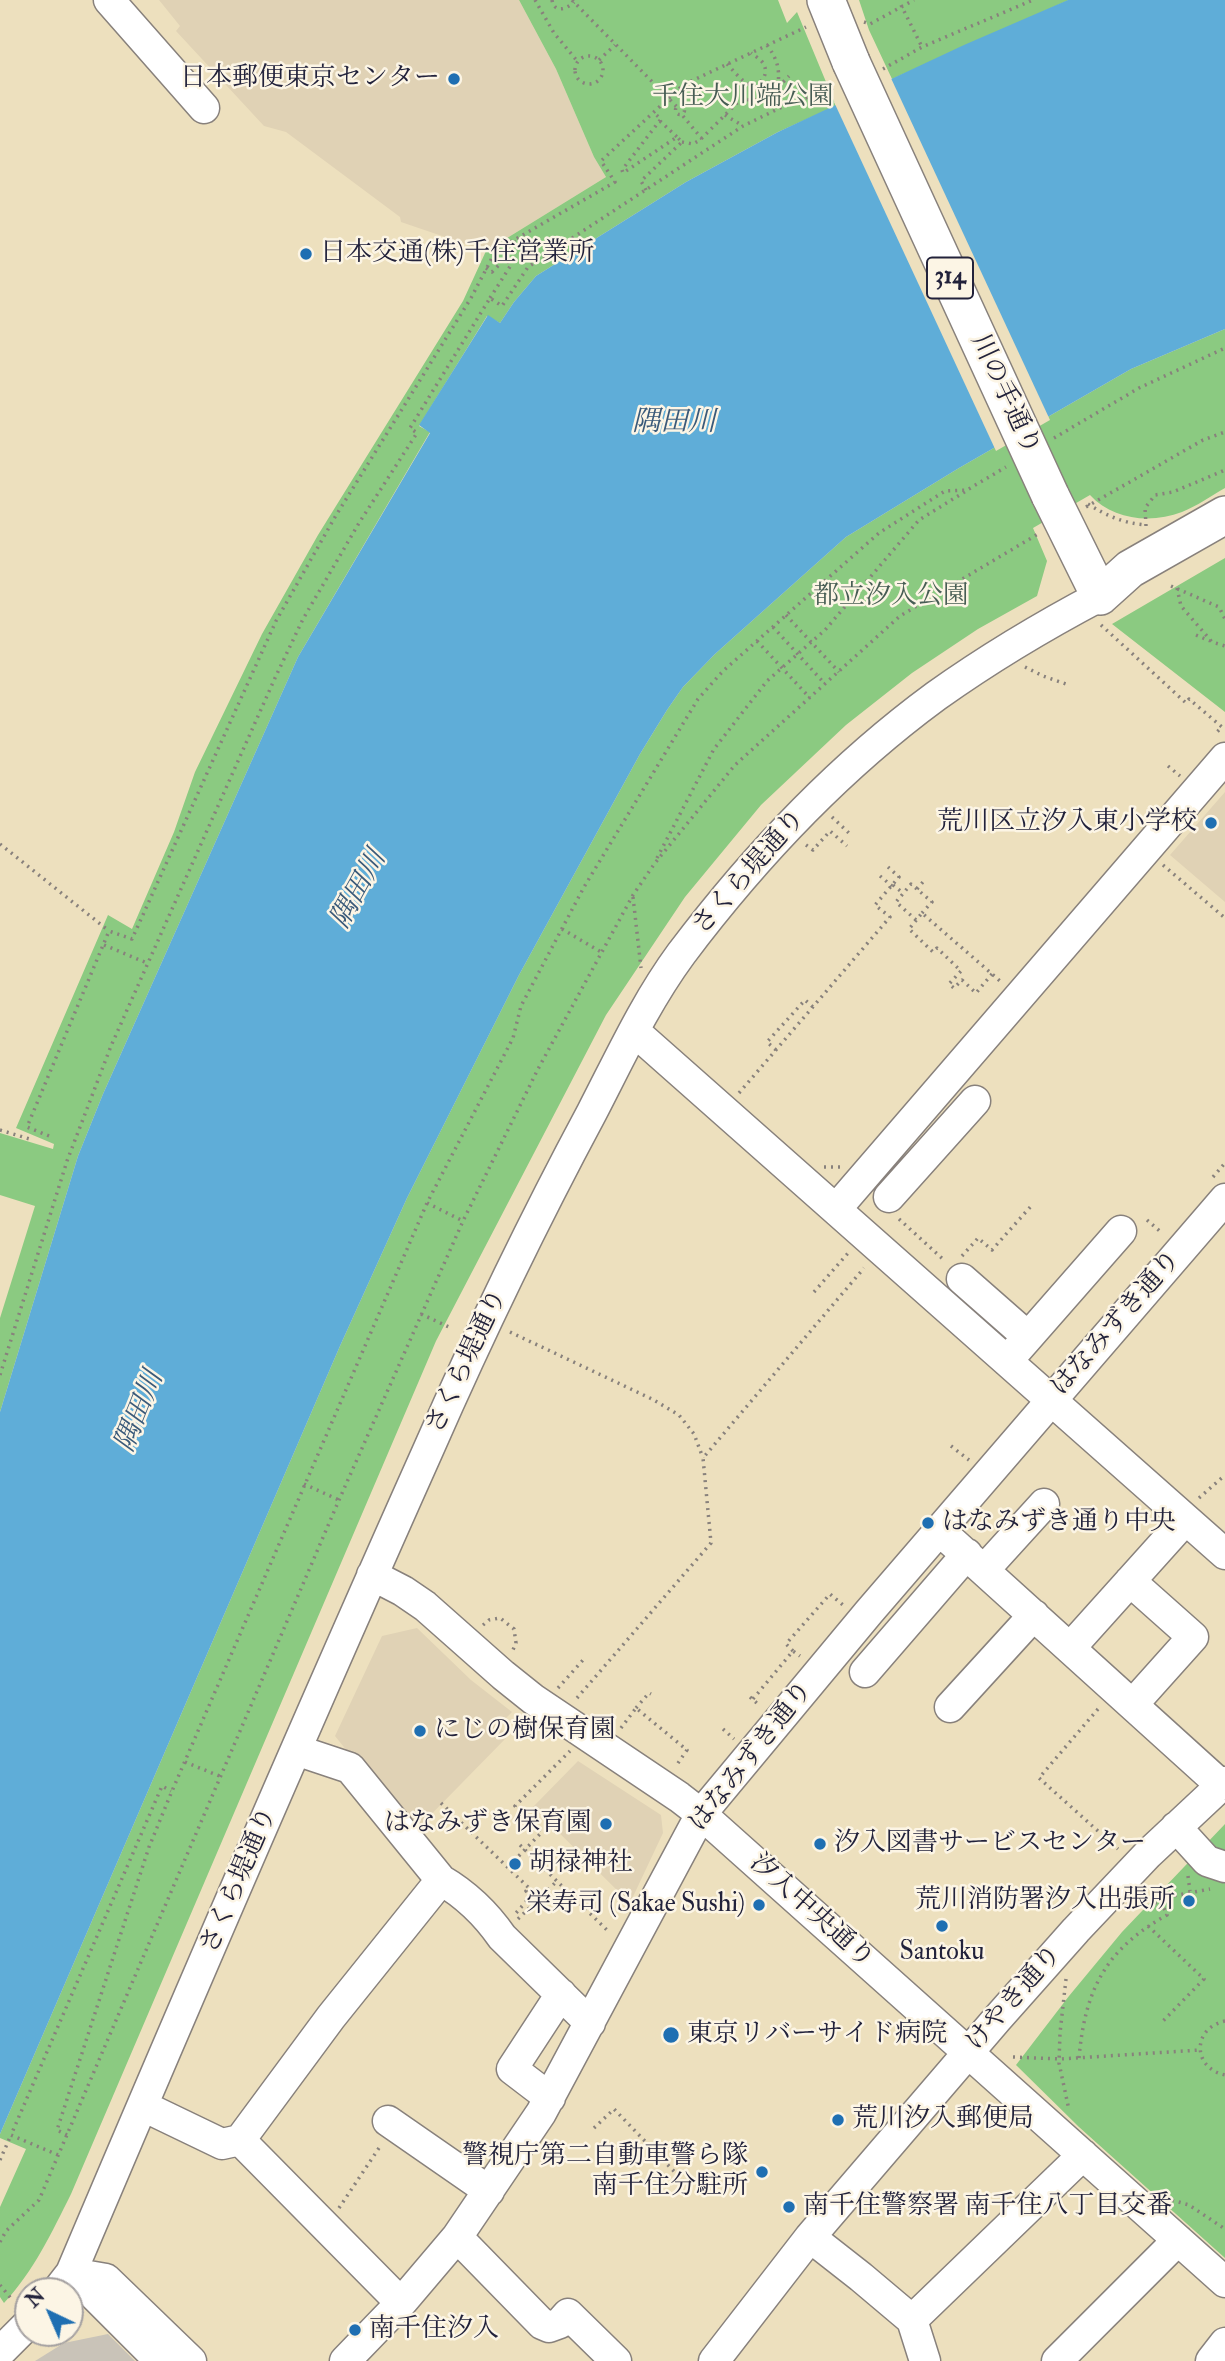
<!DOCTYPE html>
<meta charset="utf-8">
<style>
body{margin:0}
#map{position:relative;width:1225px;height:2361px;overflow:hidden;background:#ede0be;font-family:"IM FELL Double Pica",serif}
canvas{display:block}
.north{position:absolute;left:14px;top:2277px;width:70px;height:70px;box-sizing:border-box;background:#fcf5e5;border:2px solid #a5a1a1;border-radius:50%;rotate:316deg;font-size:19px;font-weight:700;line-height:28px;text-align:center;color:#22223b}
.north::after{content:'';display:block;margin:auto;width:24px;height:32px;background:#1f6fb2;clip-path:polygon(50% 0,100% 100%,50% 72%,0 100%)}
</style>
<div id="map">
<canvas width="1225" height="2361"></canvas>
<div class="north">N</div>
</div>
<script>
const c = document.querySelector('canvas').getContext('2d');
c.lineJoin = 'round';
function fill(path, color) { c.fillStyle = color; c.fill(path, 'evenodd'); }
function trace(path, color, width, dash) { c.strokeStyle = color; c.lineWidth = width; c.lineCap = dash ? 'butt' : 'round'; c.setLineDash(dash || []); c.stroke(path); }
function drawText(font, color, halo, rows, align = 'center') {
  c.font = font + ' "IM FELL Double Pica","Noto Serif JP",serif'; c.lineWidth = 5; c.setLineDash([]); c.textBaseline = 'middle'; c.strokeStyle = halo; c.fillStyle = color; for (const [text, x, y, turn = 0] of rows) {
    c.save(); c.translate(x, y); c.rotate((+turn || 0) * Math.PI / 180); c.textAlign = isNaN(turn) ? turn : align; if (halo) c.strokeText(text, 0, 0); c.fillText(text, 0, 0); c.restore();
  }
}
fill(new Path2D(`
 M159 0H519L556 69 594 157 606 177 486 251 401 222 400 217 286 132 264 126 176 31 180 26Z
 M1225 792V902L1170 855Z
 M417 1628 471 1680 512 1712 498 1726 508 1736 413 1833 335 1736 382 1636Z
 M578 1761 661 1815 663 1833 630 1903 533 1807Z`), '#e0d2b5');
fill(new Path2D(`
 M108 2334 135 2361H35L64 2343Z`), '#c9c3b8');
fill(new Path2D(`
 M519 0H778L787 23 797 12 836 106 778 132 686 182 536 276 514 302 500 323 487 316 419 426 430 432 298 657 103 1094 78 1156 0 1412V1318L35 1206 0 1195V1133L53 1149 54 1144 16 1128 108 915 132 929 174 832 195 772 262 634 318 535 463 301 486 251 606 177 594 157 556 69Z
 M859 0H1069L892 79 869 30Z
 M1225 329V488C1211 496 1197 506 1182 512 1151 524 1113 520 1090 495L1033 528 1047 561 1037 596 978 629 912 673 846 725 761 805 685 897 606 1015 436 1341 71 2194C52 2232 34 2271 4 2303L0 2297V2207L26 2149 0 2138V2134L340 1346 407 1198 519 975 640 754 667 710 683 687 715 654 846 537 959 468 1131 369Z
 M1225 558V712L1112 624Z
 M1225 1824V2258L1079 2127 1016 2065 1069 1996 1122 1932Z`), '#8bca81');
fill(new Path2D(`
 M1068 0H1225V329L1131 369 959 468 846 537 715 654 683 687 667 710 640 754 519 975 407 1198 340 1346 0 2134V1412L78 1156 103 1094 298 657 430 433 419 425 488 315 500 323 514 302 536 276 686 182 778 132 964 45Z`), '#5fadd8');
fill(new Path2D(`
 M890 76 1050 420 996 451 834 102Z`), '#ede0be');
const minor = new Path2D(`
 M109 0 204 108
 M634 1031 1225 1554
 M889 1197 975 1101
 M836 1209 1225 758
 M962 1279 1028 1337
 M1007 1361 1121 1231
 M939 1530 1221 1785
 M984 1570 1044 1504
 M372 1575 403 1591 425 1606 503 1675 533 1699 679 1797 701 1814 1225 2282
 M1130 1581 1193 1637 1133 1704
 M1070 1648 1185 1520
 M865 1672 967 1554
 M950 1707 1034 1615
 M296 1750 350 1768 441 1880C465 1894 486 1914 502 1937L590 2023
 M1176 1827 1207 1861 1225 1867
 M550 2098 512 2069 561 1994
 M143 2106 222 2144 240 2140 331 2017 441 1880
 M388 2121 489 2191
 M240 2140 401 2303
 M457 2237 542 2324 549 2327 560 2323 568 2314 616 2361
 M810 2237 861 2277 912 2320 925 2361
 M71 2273 106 2279 191 2361
 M82 2283 160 2361
 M57 2291 71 2273C188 1997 307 1721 429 1448 479 1334 533 1222 592 1112 620 1058 645 1003 681 954 754 857 838 768 936 696 988 659 1043 626 1100 596
 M912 2320 1083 2155
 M0 2352 28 2324
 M345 2361 401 2303 457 2237 541 2113 701 1814 869 1612 1225 1199
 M714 2361 810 2237 997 2019 1076 1930 1148 1854 1225 1782
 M1057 2361 1178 2240
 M1211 2361 1225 2343`);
const major = new Path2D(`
 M826 0 851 62
 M1050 495 1100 596
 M1100 596 1130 569 1225 515`);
trace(minor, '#88817c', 33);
trace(major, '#88817c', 40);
trace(new Path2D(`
 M535 0 554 33 578 62
 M552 0C554 13 566 10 574 2
 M572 0 677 107
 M901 5 922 47
 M864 22 870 24 914 0
 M767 45C777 59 780 68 778 85
 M575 70a14 14 0 1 1 28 0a14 14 0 1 1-28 0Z
 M599 60 615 45
 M727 64C733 70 741 81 749 84 760 87 769 75 764 65 762 60 755 56 751 53
 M883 69 922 47 1033 0
 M771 94 784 106
 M675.5 110a4.5 4.5 0 1 1 9 0a4.5 4.5 0 1 1-9 0Z
 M725 115 743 126
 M683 116 702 139
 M660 121 677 137
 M682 142 693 144 700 140 742 98C763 106 776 89 789 76
 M646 190 641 181 682 142 677 137 623 173 622 170 661 119 653 112
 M486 268 492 272 518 246 514 241
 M490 298 511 265 505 258
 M1054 438 1139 388 1225 348
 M1088 504C1107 516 1123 523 1146 525
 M1086 507 1203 440 1225 432
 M1146 526 1145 508 1155 495 1173 492 1225 470
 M1171 586 1219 607 1225 619
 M1177 588 1181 606 1212 642 1225 646
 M786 615 839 672
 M1101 625 1186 703 1189 699 1222 727 1214 735
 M773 627 825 684
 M1196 635 1210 641
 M757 641 810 698
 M1025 667 1043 676 1066 684
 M1168 766 1180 776
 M832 817 851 835
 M0 844 109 931
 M806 845 813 850 830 831 847 846
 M657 858 714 749 767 681 825 630 919 520 966 491
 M1163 865 1225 918
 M880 876 892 886
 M893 885 903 893
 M917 889 923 882
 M633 897 641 968
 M916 920 896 902 911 884 932 902 922 913
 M562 929 601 952
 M104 945 147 963
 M992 974 976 993 962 980 954 988 949 984 961 971 937 948 933 952 909 929 922 913C948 936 974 958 1000 981
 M776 1050 767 1042 805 1000 813 1007
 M739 1093 890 917 875 905 899 877 888 867
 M0 1130 33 1140
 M49 1136 27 1127 109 931 132 939 276 621 335 517 471 298 493 256 509 243 615 182 601 161 683 85 806 27
 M824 1167H841
 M1213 1177 1225 1163
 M427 1203 463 1221
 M899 1219 945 1261
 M1147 1220 1162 1233
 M962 1256 978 1238 992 1250 1032 1205
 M814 1292 849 1252
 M421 1314 451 1328
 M510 1332 652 1399 679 1415 694 1434 703 1458
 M0 1375 67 1161 111 1046 275 678 303 619 359 523 417 433 410 428 490 298 502 306 528 267 743 126 784 106 833 88
 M951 1446 969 1460
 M304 1484 339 1500
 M1199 1498 1225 1475
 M483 1625 489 1620 500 1618 514 1629 516 1643 512 1652
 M793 1651 786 1644 830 1594 843 1605
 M558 1688 584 1659
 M750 1697 759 1705
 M577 1698 711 1543 703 1458 864 1268
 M753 1699 793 1651 800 1656
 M636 1708 649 1693 651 1694
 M1098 1709 1039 1778 1118 1849
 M621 1728 636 1708 687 1750 676 1766
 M723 1729 734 1739
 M185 1762 222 1777
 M441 1803 529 1888 526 1891 531 1896 516 1913
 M520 1845 610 1933
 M509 1866 542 1832 515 1806 570 1751
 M1188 1876 1190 1891
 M1144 1894 1155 1903 1173 1896 1210 1889
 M518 1919 557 1881
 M1148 1926 1204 1979 1163 2021
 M1066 1979 1060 2033 1059 2063 1069 2110
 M1225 2021C1192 2028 1192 2068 1225 2075
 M1013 2057 1060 2059 1200 2050
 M1079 2058C1085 1989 1106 1949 1167 1915L1161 1901
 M594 2128 614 2109 692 2190
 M67 2135 57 2130 149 1847 172 1791 427 1203 513 1038 521 1006 584 887 698 699 723 671 879 533 945 491 967 490 1006 467
 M58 2155 11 2135 162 1786 171 1791
 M0 2160 11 2135
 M1172 2200 1189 2205 1225 2229
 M339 2208 381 2145
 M0 2242 6 2231 39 2200 339 1500 463 1221 538 1069 633 895 655 863 735 765 900 616 1038 534
 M0 2285 13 2301`), '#88817c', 3.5, [2, 5]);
trace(minor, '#fff', 30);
trace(major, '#fff', 37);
const majorBridge = new Path2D(`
 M851 62 1050 495`);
trace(majorBridge, '#88817c', 40, []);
trace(majorBridge, '#fff', 37);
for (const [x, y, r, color] of [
 [454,79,7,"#1f6fb2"],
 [306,254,7,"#1f6fb2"],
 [1211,823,7,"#1f6fb2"],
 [928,1523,7,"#1f6fb2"],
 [420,1731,7,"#1f6fb2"],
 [606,1824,7,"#1f6fb2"],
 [820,1844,7,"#1f6fb2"],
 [515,1864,7,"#1f6fb2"],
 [1189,1901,7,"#1f6fb2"],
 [759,1905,7,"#1f6fb2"],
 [942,1926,7,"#1f6fb2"],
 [671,2035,9,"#1f6fb2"],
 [838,2120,7,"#1f6fb2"],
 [762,2172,7,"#1f6fb2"],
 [789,2207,7,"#1f6fb2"],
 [355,2330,7,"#1f6fb2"]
]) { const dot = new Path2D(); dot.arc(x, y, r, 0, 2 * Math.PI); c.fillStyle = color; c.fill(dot); trace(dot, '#fcf5e5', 2.5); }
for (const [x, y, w] of [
 [950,278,46]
]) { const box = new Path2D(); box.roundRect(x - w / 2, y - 20.5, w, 41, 5); c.fillStyle = '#fcf5e5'; c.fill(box); trace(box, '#22223b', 2); }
drawText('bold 24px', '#22223b', null, [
 ["314",950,278]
]);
drawText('26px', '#22223b', '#fcf5e5', [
 ["日本郵便東京センター",440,79,"right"],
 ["日本交通(株)千住営業所",320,254],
 ["荒川区立汐入東小学校",1197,823,"right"],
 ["はなみずき通り中央",942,1523],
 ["にじの樹保育園",434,1731],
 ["はなみずき保育園",592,1824,"right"],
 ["汐入図書サービスセンター",834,1844],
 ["胡禄神社",529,1864],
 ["荒川消防署汐入出張所",1175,1901,"right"],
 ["栄寿司 (Sakae Sushi)",745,1905,"right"],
 ["Santoku",942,1953,"center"],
 ["東京リバーサイド病院",687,2035],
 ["荒川汐入郵便局",852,2120],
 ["警視庁第二自動車警ら隊",748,2157,"right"],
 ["南千住分駐所",748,2187,"right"],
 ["南千住警察署 南千住八丁目交番",803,2207],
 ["南千住汐入",369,2330]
], 'left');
drawText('26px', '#475d54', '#fcf5e5', [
 ["千住大川端公園",743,98],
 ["都立汐入公園",891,597]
]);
drawText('26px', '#22223b', '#fcf5e5', [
 ["川の手通り",1004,395,65],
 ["さくら堤通り",750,873,-49],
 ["はなみずき通り",1117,1324,-49],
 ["さくら堤通り",468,1362,-65],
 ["はなみずき通り",752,1757,-52],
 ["さくら堤通り",240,1881,-67],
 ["汐入中央通り",811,1912,42],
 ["けやき通り",1015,1999,-49]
]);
drawText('italic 28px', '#3a5a7a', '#fcf5e5', [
 ["隅田川",674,424],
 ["隅田川",360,890,-61],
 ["隅田川",141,1412,-68]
]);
</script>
